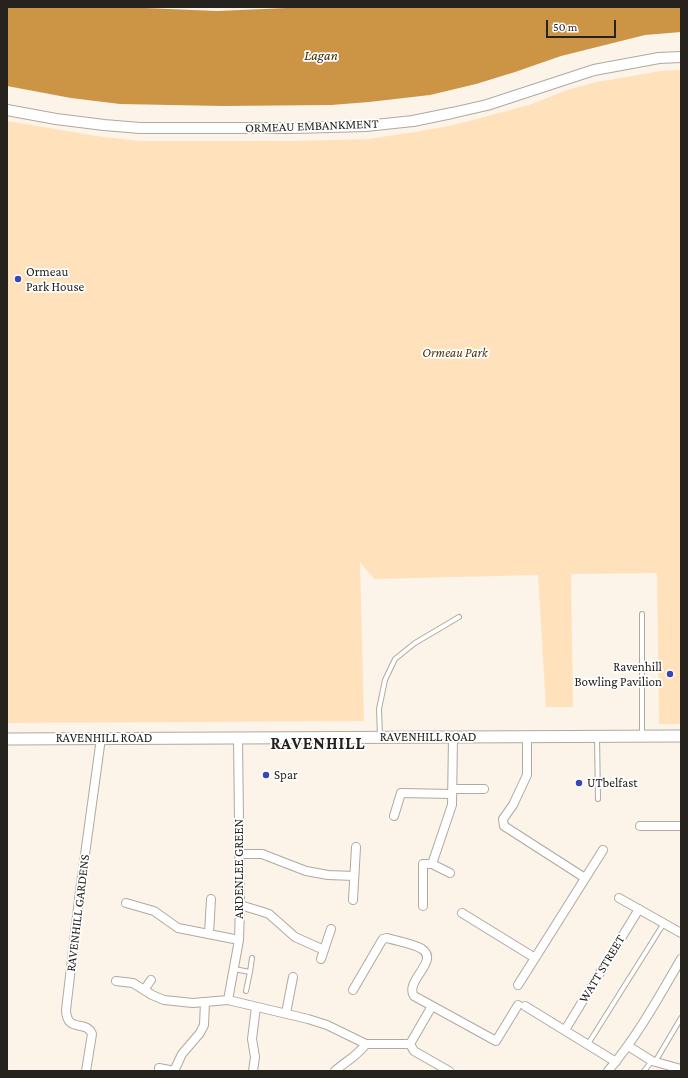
<!DOCTYPE html>
<style>
body{margin:0}
#map{position:relative;width:688px;height:1078px;overflow:hidden;background:#fcf3e9;font-family:"Crimson Pro",serif}
canvas{display:block}
.frame{position:absolute;inset:0;border:8px solid #26231f;pointer-events:none}
.scale{position:absolute;left:546px;top:20px;width:70px;height:18px;box-sizing:border-box;border:2px solid #26231f;border-top:0;padding-left:5px;font-size:12px;line-height:14px;white-space:nowrap;color:#26231f;-webkit-text-stroke:3px #fff;paint-order:stroke}
</style>
<div id="map">
<canvas width="688" height="1078"></canvas>
<div class="frame"></div>
<div class="scale">50 m</div>
</div>
<script>
const c = document.querySelector('canvas').getContext('2d');
c.lineJoin = 'round';
function fill(path, color) { c.fillStyle = color; c.fill(path, 'evenodd'); }
function trace(path, color, width, dash) { c.strokeStyle = color; c.lineWidth = width; c.lineCap = dash ? 'butt' : 'round'; c.setLineDash(dash || []); c.stroke(path); }
function drawText(font, color, halo, rows, align = 'center') {
  c.font = font + ' "Crimson Pro",serif'; c.lineWidth = 3.5; c.setLineDash([]); c.textBaseline = 'middle'; c.strokeStyle = halo; c.fillStyle = color; for (const [text, x, y, turn = 0] of rows) {
    c.save(); c.translate(x, y); c.rotate((+turn || 0) * Math.PI / 180); c.textAlign = isNaN(turn) ? turn : align; if (halo) c.strokeText(text, 0, 0); c.fillText(text, 0, 0); c.restore();
  }
}
fill(new Path2D(`
 M681 70V724H659L657 573 571 574 573 707H546L538 575 374 579 360 562 364 721 7 723V121L103 137 140 141H295L368 139 415 132 454 125 529 105 567 90 597 82 661 71Z`), '#ffe2bb');
fill(new Path2D(`
 M7 7H121L217 11 310 7H681V32L645 35 561 56 515 72 476 84 430 95 369 102 331 105 223 106 120 104 71 98 7 86Z`), '#cb9545');
const service = new Path2D(`
 M642 736V614
 M380 737 379 709 385 680 395 659 415 643 459 617
 M597 737 598 799
 M234 969 250 972 246 991
 M250 972 252 958
 M588 1044 664 923
 M655 1062 681 1018
 M644 1071 652 1061`);
const minor = new Path2D(`
 M527 736V775L513 805 503 819 504 826 585 878
 M453 789H484
 M394 816 401 793 452 794
 M640 826H681
 M239 854H262L306 871 328 875 354 876
 M432 864 450 873
 M619 898 681 933
 M353 900 356 847
 M126 903 154 911 178 928 239 940
 M240 905 260 911 269 914 295 937 324 950
 M423 906V864H432L452 805 453 737
 M462 913 535 958
 M209 934 211 899
 M321 959 331 929
 M116 981 133 983 152 995 164 1000 193 1003 228 1000 308 1019 327 1025 366 1044H410
 M518 985 603 850
 M144 990 151 980
 M353 990 381 942 383 939 387 938C397 941 414 944 422 949 440 961 404 981 414 996L496 1041 518 1005
 M228 1000 239 940 240 905 238 738
 M432 1006 410 1044 414 1051 449 1071
 M525 1006 616 1062
 M286 1013 293 977
 M565 1030 639 909
 M628 1046 652 1061 681 1069
 M159 1068 174 1071
 M86 1071 92 1034C86 1019 67 1034 66 1010L80 891 101 738
 M174 1071 182 1054 200 1033 204 1025 205 1002
 M253 1071 255 1057 252 1039 256 1007
 M335 1071C347 1060 355 1058 366 1044
 M608 1071C637 1037 659 997 681 959`);
const tertiary = new Path2D(`
 M7 110 56 119 104 125 140 128H293L366 126 413 121 452 113 487 105 594 70 659 58 681 57`);
const secondary = new Path2D(`
 M7 739 681 736`);
trace(service, '#b0a99f', 6);
trace(minor, '#b0a99f', 10);
trace(tertiary, '#b0a99f', 12);
trace(secondary, '#b0a99f', 13);
trace(service, '#fff', 4);
trace(minor, '#fff', 8);
trace(tertiary, '#fff', 10);
trace(secondary, '#fff', 11);
for (const [x, y, r, color] of [
 [18,279,4,"#3647b9"],
 [670,674,4,"#3647b9"],
 [266,775,4,"#3647b9"],
 [579,783,4,"#3647b9"]
]) { const dot = new Path2D(); dot.arc(x, y, r, 0, 2 * Math.PI); c.fillStyle = color; c.fill(dot); trace(dot, '#fff', 1.5); }
drawText('13px', '#26231f', '#fff', [
 ["ORMEAU EMBANKMENT",312,126,-2],
 ["RAVENHILL ROAD",428,737],
 ["RAVENHILL ROAD",104,738],
 ["ARDENLEE GREEN",239,869,-90],
 ["RAVENHILL GARDENS",78,913,-83],
 ["WATT STREET",602,969,-59]
]);
drawText('13px', '#26231f', '#fff', [
 ["Ormeau",26,272],
 ["Park House",26,287],
 ["Ravenhill",662,667,"right"],
 ["Bowling Pavilion",662,682,"right"],
 ["Spar",274,775],
 ["UTbelfast",587,783]
], 'left');
drawText('italic 13px', '#4a3411', '#fff', [
 ["Ormeau Park",455,353]
]);
drawText('italic 14px', '#3e2804', '#fff', [
 ["Lagan",321,56]
]);
c.letterSpacing = '1px';
drawText('bold 17px', '#26231f', '#fff', [
 ["RAVENHILL",318,744]
]);
c.letterSpacing = '0px';
</script>
